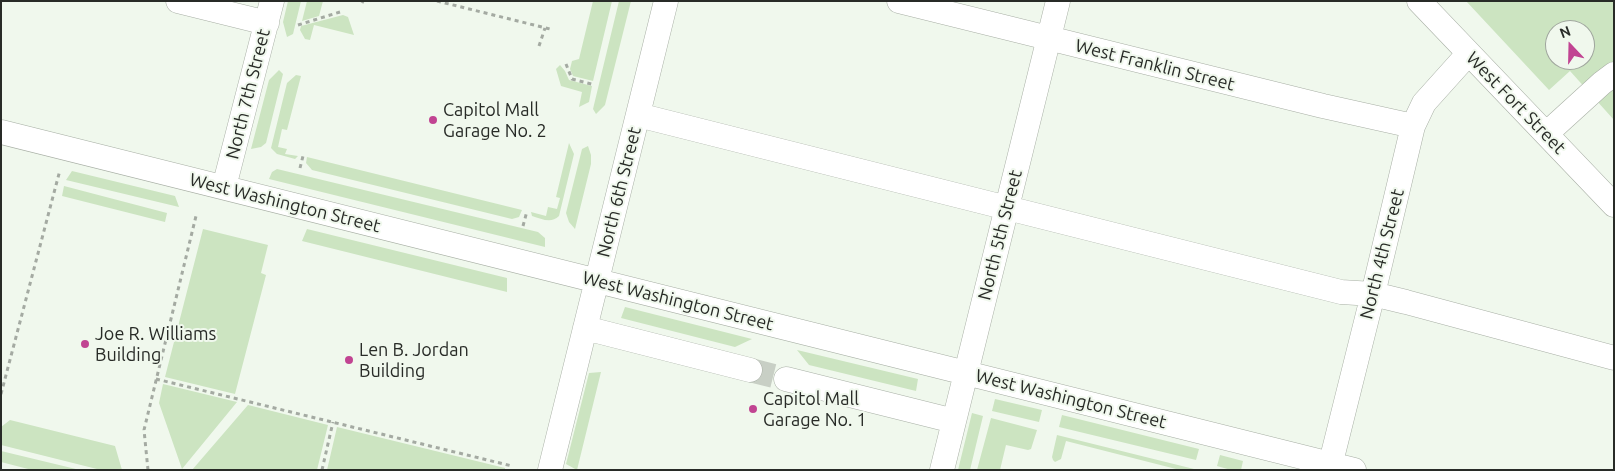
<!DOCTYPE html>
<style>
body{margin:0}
#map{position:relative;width:1615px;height:471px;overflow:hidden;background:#f0f8ed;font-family:Ubuntu,sans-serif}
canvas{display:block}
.frame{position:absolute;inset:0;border:2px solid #282b27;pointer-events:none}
.north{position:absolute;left:1545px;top:20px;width:50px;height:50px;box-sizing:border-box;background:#f0f8ed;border:1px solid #a0a69e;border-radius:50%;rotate:339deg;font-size:14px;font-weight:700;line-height:20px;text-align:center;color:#282b27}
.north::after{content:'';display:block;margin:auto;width:18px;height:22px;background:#c14492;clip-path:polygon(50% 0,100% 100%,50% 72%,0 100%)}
</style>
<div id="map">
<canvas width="1615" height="471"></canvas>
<div class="frame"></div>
<div class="north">N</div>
</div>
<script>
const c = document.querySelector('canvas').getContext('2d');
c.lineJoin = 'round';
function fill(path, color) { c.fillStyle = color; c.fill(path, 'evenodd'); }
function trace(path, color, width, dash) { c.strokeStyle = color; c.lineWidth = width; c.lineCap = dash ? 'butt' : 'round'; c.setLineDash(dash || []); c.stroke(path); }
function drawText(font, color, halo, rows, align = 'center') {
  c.font = font + ' Ubuntu,sans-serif'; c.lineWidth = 4; c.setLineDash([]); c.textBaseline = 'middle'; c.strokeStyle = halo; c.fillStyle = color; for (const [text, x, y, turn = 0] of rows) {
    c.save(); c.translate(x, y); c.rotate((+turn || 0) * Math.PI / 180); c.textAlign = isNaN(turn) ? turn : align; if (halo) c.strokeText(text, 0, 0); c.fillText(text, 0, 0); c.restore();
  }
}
fill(new Path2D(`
 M288 1H301L293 34 287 37 283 22Z
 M307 1H323L319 16 302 21Z
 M593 1H612L593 81 573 76 570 69 572 61 579 59Z
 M619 1H631L605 105 596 114 593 109Z
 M1466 1H1614V120L1570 71 1549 90ZM1555 30H1585V60H1555Z
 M343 15 348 17 354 35 314 25 310 40 305 39 300 30 301 26Z
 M560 65 565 71 569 80 592 86 589 102 579 107 582 92 561 86 556 69Z
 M279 70 283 74 266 143 261 147 251 149 269 80Z
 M296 75 301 76 287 130 282 129 278 147 287 149 285 154 298 156 295 159 277 154 271 148 287 83Z
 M569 143 574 154 559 216C551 224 542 219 532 216L531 212 546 216 548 207 557 209 560 198 556 197Z
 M588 146 591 155V164L575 229 569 222 566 213 582 149Z
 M307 157 522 210 519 217 512 219 312 170 306 163Z
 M277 169 538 232 545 238V247L269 179 272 172Z
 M72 171 175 196 179 207 66 180Z
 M64 186 167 213 165 222 62 196Z
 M203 229 268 245 261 273 266 275 235 394 165 377Z
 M307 229 507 278V292L302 241Z
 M625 307 752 339 735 347 621 318Z
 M797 350 918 379 916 391 809 365Z
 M601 372 577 470 566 464 589 373Z
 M163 384 237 402 182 469 159 403Z
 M995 399 1042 410 1039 422 992 411Z
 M248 405 328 425 317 470H192Z
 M972 413 983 416 970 470H958Z
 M1062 415 1199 449 1196 460 1059 427Z
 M991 418 1037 430 1031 449 1028 450 1006 445 1000 470H977Z
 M10 420 115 446 122 470H101L1 445V427Z
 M337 427 505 468V470H327Z
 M1057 435 1194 469 1193 470H1180L1066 441 1061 459 1055 462 1053 460 1052 457Z
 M1 451 80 470H32L1 462Z
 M1220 455 1243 461 1241 470H1231L1217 466Z`), '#cce4c1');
trace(new Path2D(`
 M750 370 786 379`), '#c8cfc5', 24, [24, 12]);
const minor = new Path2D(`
 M178 1 267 23
 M899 1 1323 106 1413 126
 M1419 1 1614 205
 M638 115 1341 292 1373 294 1406 302 1614 358
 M1 132 1354 470
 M1546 134 1602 83 1614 74
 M224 187 272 1
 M585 328 750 370
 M786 379 954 421
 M550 470 666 1
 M942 470 1058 1
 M1329 470 1373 294 1413 126 1424 103 1468 54`);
trace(minor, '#a8afa5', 25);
trace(new Path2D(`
 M437 1 550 29
 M362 3 363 1
 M298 25 340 12
 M539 46 545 28
 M566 64 572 79 595 85
 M300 168 303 156
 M523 226 527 211
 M156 379 512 466
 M1 394 60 170
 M148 470 144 430 196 216
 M322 470 333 422`), '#a4aaa2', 3, [4, 4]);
trace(minor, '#fff', 24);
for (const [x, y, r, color] of [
 [433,120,5,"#c14492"],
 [85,344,5,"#c14492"],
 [349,360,5,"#c14492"],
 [753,409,5,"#c14492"]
]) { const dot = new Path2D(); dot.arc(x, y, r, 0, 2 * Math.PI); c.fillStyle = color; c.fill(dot); trace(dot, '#f0f8ed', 2); }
drawText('18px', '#282b27', '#f0f8ed', [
 ["West Franklin Street",1155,65,14],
 ["North 7th Street",248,94,-76],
 ["West Fort Street",1516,103,46],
 ["North 6th Street",619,192,-76],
 ["West Washington Street",285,203,14],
 ["North 5th Street",1000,235,-76],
 ["North 4th Street",1382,254,-76],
 ["West Washington Street",678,301,14],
 ["West Washington Street",1071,399,14]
]);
drawText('18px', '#282b27', '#f0f8ed', [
 ["Capitol Mall",443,110],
 ["Garage No. 2",443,131],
 ["Joe R. Williams",95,334],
 ["Building",95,355],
 ["Len B. Jordan",359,350],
 ["Building",359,371],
 ["Capitol Mall",763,399],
 ["Garage No. 1",763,420]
], 'left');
</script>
